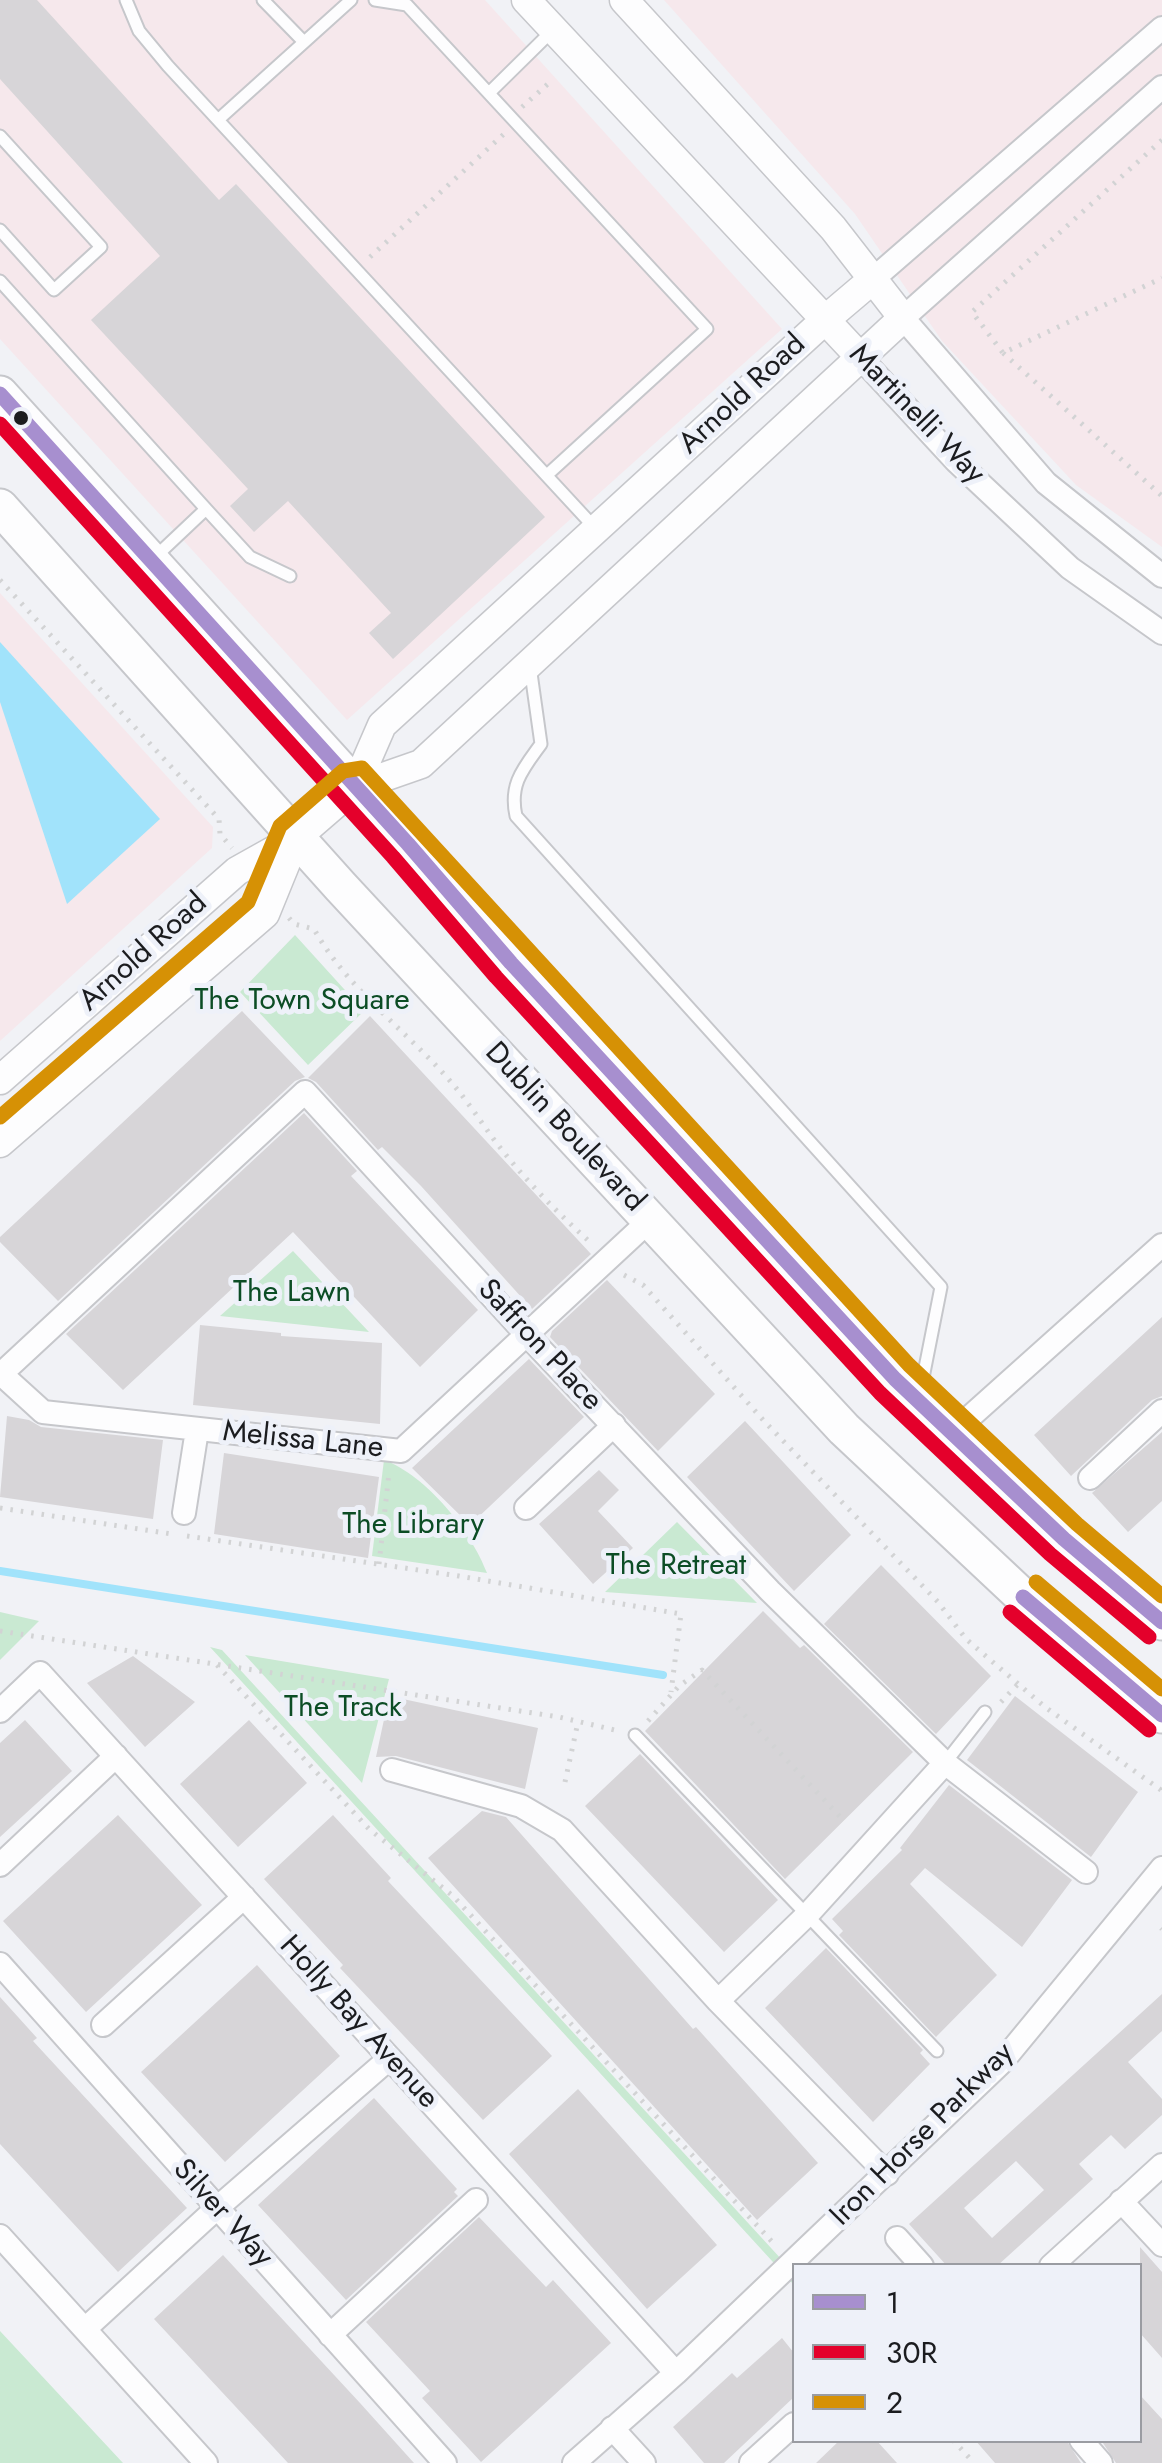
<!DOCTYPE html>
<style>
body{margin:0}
#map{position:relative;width:1162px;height:2463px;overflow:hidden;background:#f1f2f6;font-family:Jost,sans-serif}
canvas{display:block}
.legend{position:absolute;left:792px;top:2263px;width:350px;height:180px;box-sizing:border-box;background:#eef1f9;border:2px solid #9a9ca2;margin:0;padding:12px 18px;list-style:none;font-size:30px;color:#1b1c1f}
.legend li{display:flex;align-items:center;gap:20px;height:50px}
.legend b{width:50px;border:2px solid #9a9ca2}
</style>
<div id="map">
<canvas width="1162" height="2463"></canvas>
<ul class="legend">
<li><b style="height:12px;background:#a78fcf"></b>1</li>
<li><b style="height:12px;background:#e4002b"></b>30R</li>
<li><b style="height:12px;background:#d69105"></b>2</li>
</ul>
</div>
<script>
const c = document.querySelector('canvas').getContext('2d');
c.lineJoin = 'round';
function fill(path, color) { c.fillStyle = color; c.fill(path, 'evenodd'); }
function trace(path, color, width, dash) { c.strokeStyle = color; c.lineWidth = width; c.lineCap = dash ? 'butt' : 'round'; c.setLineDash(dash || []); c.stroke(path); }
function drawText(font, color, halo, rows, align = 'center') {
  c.font = font + ' Jost,sans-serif'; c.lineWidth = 10; c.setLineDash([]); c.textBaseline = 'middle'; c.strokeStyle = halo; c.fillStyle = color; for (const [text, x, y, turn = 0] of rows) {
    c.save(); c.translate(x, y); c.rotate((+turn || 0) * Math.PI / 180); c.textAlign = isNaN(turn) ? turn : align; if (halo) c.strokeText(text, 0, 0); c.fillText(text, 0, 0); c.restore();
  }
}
fill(new Path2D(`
 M0 0H485L782 329 347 720 0 339Z
 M664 0H1162V547L1076 485 942 341 855 214Z
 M0 593 213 827 212 848 0 1041Z`), '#f6e8ec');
fill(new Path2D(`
 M295 935 364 1011 308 1065 240 992Z
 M293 1251 369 1332 220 1316Z
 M384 1460C426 1475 472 1532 487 1573L372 1556Z
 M677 1522 757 1603 605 1592Z
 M0 1612 39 1621 0 1660Z
 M210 1647 222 1650 794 2273V2285Z
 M245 1655 389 1679 362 1783Z
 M0 2331 123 2463H0Z`), '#c9e9d2');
fill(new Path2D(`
 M0 642 160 819 67 904 0 702Z`), '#a1e3fb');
trace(new Path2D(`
 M0 1571 663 1675`), '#a1e3fb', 8);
fill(new Path2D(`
 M0 0H37L219 200 236 184 545 517 393 659 369 633 391 613 288 501 254 532 230 506 248 489 91 320 160 256 0 79Z
 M242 1011 305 1077 295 1081 58 1301 0 1242V1237Z
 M370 1016 591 1254 532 1309 421 1186 382 1147 378 1150 316 1082 308 1078Z
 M304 1113 357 1171 351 1176 478 1310 420 1367 293 1232 123 1390 66 1334Z
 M607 1280 715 1394 658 1451 550 1337 552 1331Z
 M1162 1317V1396L1152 1400 1071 1476 1034 1435Z
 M200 1325 281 1333V1336L382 1343 380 1424 193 1405Z
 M529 1359 584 1417 470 1525 412 1468Z
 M7 1416 29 1420 41 1427 163 1440 153 1519 0 1497Z
 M745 1421 851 1535 794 1591 687 1477Z
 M1162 1432V1501L1128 1532 1092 1493Z
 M224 1453 379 1477 368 1558 214 1534Z
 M599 1470 619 1490 598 1511 633 1548 593 1584 539 1524Z
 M881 1565 991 1676 936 1734 824 1624Z
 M763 1611 800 1648 804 1645 913 1752 785 1879 645 1731Z
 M133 1656 195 1702 145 1747 87 1683Z
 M389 1696 538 1728 525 1789 396 1756 376 1757Z
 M1015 1696 1138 1792 1091 1857 967 1760Z
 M25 1720 72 1771 0 1837V1743Z
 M249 1720 307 1783 238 1847 180 1784Z
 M640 1754 778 1900 724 1952 585 1806Z
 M949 1785 1072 1880 1022 1947 925 1868 910 1884 997 1975 936 2037 839 1935 843 1931 832 1919 902 1850 900 1848Z
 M482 1811 506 1817 693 2029 696 2027 818 2163 757 2220 428 1858Z
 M118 1815 202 1905 86 2012 3 1921Z
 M333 1815 391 1878 388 1881 552 2056 483 2120 340 1968 343 1965 264 1879Z
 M826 1948 923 2050 920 2053 930 2064 873 2122 765 2008Z
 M257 1965 340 2056 225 2162 141 2072Z
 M1162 1994V2031L1128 2062 1162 2099V2115L1125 2149 1111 2135 1079 2164 1093 2179 997 2266H947L909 2224ZM1016 2161 1044 2190 992 2238 964 2208Z
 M0 1997 37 2038 33 2041 187 2208 118 2272 0 2144Z
 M578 2089 717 2245 647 2309 509 2154Z
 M374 2098 457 2189 454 2192 458 2196 346 2300 258 2205Z
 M479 2217 546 2287 553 2280 611 2343 481 2462 422 2398 430 2391 366 2322Z
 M1140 2247 1162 2272V2358L1140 2333Z
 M223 2255 360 2403 414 2463H288L154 2319Z
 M782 2338 794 2353V2397L724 2463H704L673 2427 732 2373 737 2378Z
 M1140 2395 1162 2419V2463H1116L1101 2440H1140Z
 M840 2440H876L897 2463H816Z
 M975 2440H1066L1081 2463H995Z`), '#d7d5d8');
const service = new Path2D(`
 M126 0 139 31 168 66 595 528
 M263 0 303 41
 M375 0 407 5 707 329 547 475
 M490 92 554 29
 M219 119 351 0
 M0 136 101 247 54 290 0 230
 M0 281 206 509 153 559
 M206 509 250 557 290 576
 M530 666 541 744C523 769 509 784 516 816L941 1287 920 1393
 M635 1735 937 2051
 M945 1763 985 1712`);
const minor = new Path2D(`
 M1162 87 903 318 1046 483 1162 576
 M872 280 1162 28
 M860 357 956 461 1070 568 1162 633
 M0 1373 43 1412 401 1451 650 1220
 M0 1375 305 1092 527 1335 770 1591 945 1763 1086 1872
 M952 1433 1162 1245
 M1090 1478 1162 1411
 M526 1508 614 1425
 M184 1513 197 1430
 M0 1711 40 1673 676 2373
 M392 1770 521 1806 562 1830 718 2001 887 2174
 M0 1865 116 1756
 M0 1964 445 2463
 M718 2001 809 1913 945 1763
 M103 2025 244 1897
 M1121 2201 1162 2245
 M0 2236 206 2463
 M897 2238 922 2266
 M1051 2266 1162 2165
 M85 2329 217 2208 390 2058
 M330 2335 476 2200
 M612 2428 644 2463
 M1081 2440 1101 2463
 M574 2463 676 2373 1002 2062 1162 1868
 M751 2463 794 2424`);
const tertiary = new Path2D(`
 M526 0 860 357
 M355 787 382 725 826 319 872 280
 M0 1080 237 871 296 838 355 787 421 764 903 318 833 228 624 0
 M0 1143 265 914 296 838`);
const primary = new Path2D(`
 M0 394 408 844 511 963 895 1379 1064 1539 1162 1622
 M0 507 341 887 844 1429 1023 1597 1162 1715`);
trace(service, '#c6c7cb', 15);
trace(minor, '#c6c7cb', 26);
trace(tertiary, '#c6c7cb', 31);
trace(primary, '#c6c7cb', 39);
trace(new Path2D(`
 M522 107 550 82
 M1162 140 972 312 1003 353 1162 278
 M370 257 505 133
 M1003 353 1162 496
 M0 580 219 819 220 834 232 848
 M289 918 294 924 314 929C348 990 406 1030 451 1082 471 1105 487 1132 506 1155 532 1187 561 1216 591 1243
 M624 1275 643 1285 764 1421 938 1602 966 1639 1045 1707 1161 1790 1162 1795
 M0 1508 172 1534
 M187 1536 459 1576 681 1614 671 1692
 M379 1564 389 1473
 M0 1631 559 1717 619 1731
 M217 1665 369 1829 453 1896 776 2246
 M1001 1702 1018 1684
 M648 1721 679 1686 702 1670 845 1822
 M565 1782 578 1722
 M1161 1928 1162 1929
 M953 2440 974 2463`), '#d2d3d4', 5, [2.5, 8]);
trace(service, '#fdfdfe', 11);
trace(minor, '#fdfdfe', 22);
trace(tertiary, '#fdfdfe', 28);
trace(primary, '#fdfdfe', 35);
trace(new Path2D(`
 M0 394 408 844 511 963 895 1379 1064 1539 1162 1622
 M1023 1597 1162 1715`), '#a78fcf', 15);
trace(new Path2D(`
 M0 424 393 857 496 977 880 1393 1050 1554 1149 1637
 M1010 1612 1149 1730`), '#e4002b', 15);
trace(new Path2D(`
 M0 1117 248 902 280 826 343 771 362 768 909 1365 1077 1524 1162 1596
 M1036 1582 1162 1689`), '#d69105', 15);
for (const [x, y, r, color] of [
 [21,418,9,"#1b1c1f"]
]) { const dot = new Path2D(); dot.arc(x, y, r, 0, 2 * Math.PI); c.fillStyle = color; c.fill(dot); trace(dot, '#eef1f9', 4); }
drawText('30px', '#1b1c1f', '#eef1f9', [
 ["Arnold Road",743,395,-43],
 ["Martinelli Way",916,415,46],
 ["Arnold Road",144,953,-42],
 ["Dublin Boulevard",564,1128,47],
 ["Saffron Place",539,1346,47],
 ["Melissa Lane",303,1441,6],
 ["Holly Bay Avenue",358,2023,48],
 ["Iron Horse Parkway",923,2135,-45],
 ["Silver Way",222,2214,48]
]);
drawText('30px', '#0c4d25', '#eef1f9', [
 ["The Town Square",302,1002],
 ["The Lawn",292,1294],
 ["The Library",413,1526],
 ["The Retreat",676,1567],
 ["The Track",343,1709]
]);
</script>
